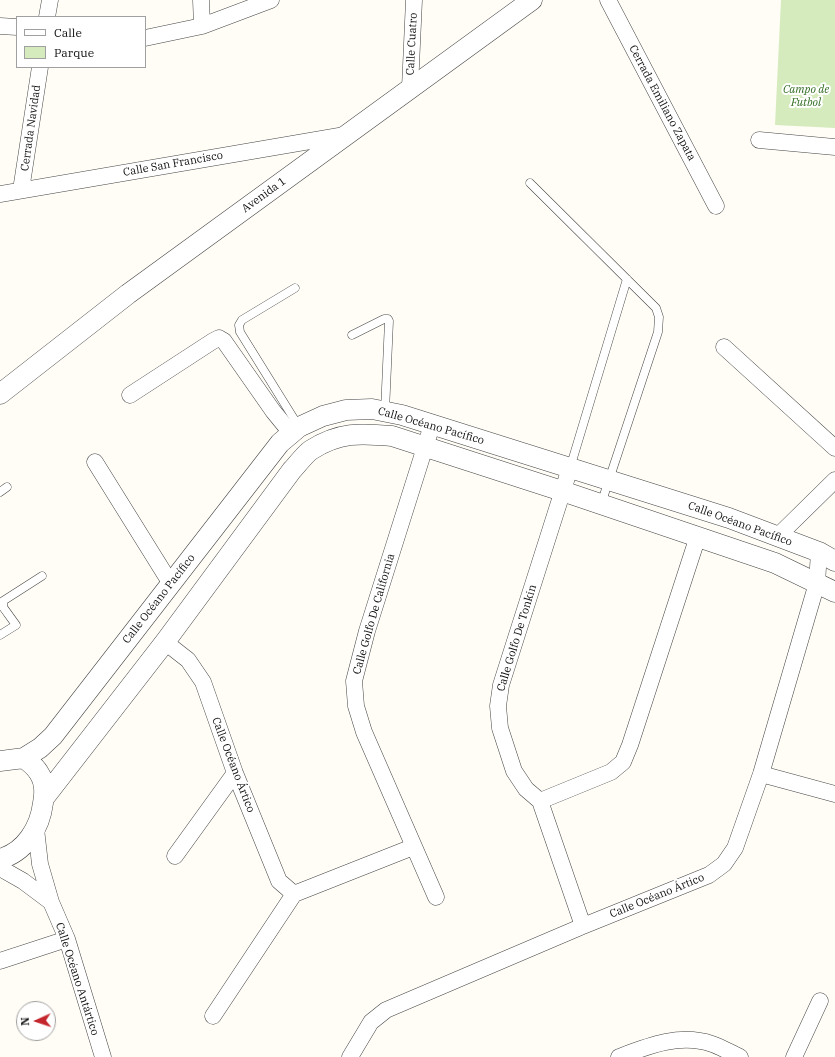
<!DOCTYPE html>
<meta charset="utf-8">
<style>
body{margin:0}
#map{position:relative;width:835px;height:1057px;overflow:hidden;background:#fffdf5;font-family:"IBM Plex Serif",serif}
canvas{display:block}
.legend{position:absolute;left:16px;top:16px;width:130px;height:52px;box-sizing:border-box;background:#fff;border:1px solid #a0a0a0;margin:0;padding:5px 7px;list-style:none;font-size:12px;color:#111}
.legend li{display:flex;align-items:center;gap:8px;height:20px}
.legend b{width:20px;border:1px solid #a0a0a0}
.north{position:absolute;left:16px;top:1001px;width:40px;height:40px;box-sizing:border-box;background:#fff;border:1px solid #a0a0a0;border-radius:50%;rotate:267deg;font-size:11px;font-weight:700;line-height:16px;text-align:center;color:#111}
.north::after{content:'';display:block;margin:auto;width:14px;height:18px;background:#c4262e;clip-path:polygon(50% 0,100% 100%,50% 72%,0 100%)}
</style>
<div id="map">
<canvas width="835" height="1057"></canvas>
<ul class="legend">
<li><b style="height:5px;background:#fff"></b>Calle</li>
<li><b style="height:11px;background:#d5ebbd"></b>Parque</li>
</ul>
<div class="north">N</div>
</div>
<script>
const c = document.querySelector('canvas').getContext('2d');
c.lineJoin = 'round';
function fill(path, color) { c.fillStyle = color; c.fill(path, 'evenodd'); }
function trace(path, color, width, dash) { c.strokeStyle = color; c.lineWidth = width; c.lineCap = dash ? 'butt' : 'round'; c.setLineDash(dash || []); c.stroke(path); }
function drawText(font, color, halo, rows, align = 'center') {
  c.font = font + ' "IBM Plex Serif",serif'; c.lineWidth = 4; c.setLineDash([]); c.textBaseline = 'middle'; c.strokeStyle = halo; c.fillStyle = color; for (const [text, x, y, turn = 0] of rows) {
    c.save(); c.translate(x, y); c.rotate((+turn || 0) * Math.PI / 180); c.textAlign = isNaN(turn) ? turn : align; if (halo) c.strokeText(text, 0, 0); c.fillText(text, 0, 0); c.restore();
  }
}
fill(new Path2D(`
 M781 0H835V128L775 125Z`), '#d5ebbd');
const service = new Path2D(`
 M530 183 656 308 659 317 658 332 601 504
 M295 288 242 320 239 325 240 332 299 427
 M352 335 384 319H388L389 321 385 411
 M570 468 627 279
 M0 492 7 487
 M0 635 16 625 3 607V601L42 576`);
const minor = new Path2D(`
 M201 0 202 26
 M608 0 716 206
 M47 17 50 0
 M0 26 17 27
 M145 38 202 26 271 0
 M410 88 414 0
 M759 140 835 147
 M21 190 40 67
 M0 194 345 135
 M724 347 835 448
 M130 395 213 341 219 338 224 341 273 411 291 433
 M432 425 367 631 354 681 356 706 364 732 436 897
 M95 462 171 584
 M570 468 501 685 498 706 500 728 514 771 526 789 540 801 583 926
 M778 536 835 480
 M165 642 188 660 203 682 235 773 279 881 294 894
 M761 774 835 794
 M540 801 611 772 623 762 630 745 698 536
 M36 829 40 864 51 902 67 939 103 1057
 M175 856 235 773
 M0 868 23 881 51 902
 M294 894 413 847
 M0 961 67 939
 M213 1016 294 894
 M350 1057 371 1022 386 1010 583 926 709 875 724 864 735 848 761 774 817 583 819 552
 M619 1057C648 1046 680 1033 712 1044 721 1047 731 1053 740 1057
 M794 1057 820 1001`);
const tertiary = new Path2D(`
 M0 394 128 294 532 0
 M24 758 40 748 53 736 280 443 299 427 323 416 346 410 372 409 402 415 729 518 819 552 835 561
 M0 761 24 758C30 763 35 766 39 773 45 782 45 793 43 803 40 828 25 852 0 859
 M44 798 165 642 292 470C298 464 304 455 311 450 339 432 360 433 392 436L562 491 775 563 835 592`);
trace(service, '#444', 9);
trace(minor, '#444', 17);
trace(tertiary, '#444', 21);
trace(service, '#fff', 8);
trace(minor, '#fff', 16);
trace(tertiary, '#fff', 20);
drawText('11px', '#111', '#fff', [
 ["Calle Cuatro",412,44,-87],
 ["Cerrada Emiliano Zapata",662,103,62],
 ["Cerrada Navidad",31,128,-82],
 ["Calle San Francisco",173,164,-10],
 ["Avenida 1",264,195,-36],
 ["Calle Océano Pacífico",431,426,16],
 ["Calle Océano Pacífico",740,524,20],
 ["Calle Océano Pacífico",159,599,-52],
 ["Calle Golfo De California",374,614,-74],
 ["Calle Golfo De Tonkin",517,638,-73],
 ["Calle Océano Ártico",233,765,69],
 ["Calle Océano Ártico",657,896,-22],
 ["Calle Océano Antártico",77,979,72]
]);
drawText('italic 11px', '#2f6b1f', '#fff', [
 ["Campo de",806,90],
 ["Futbol",806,103]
]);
</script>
